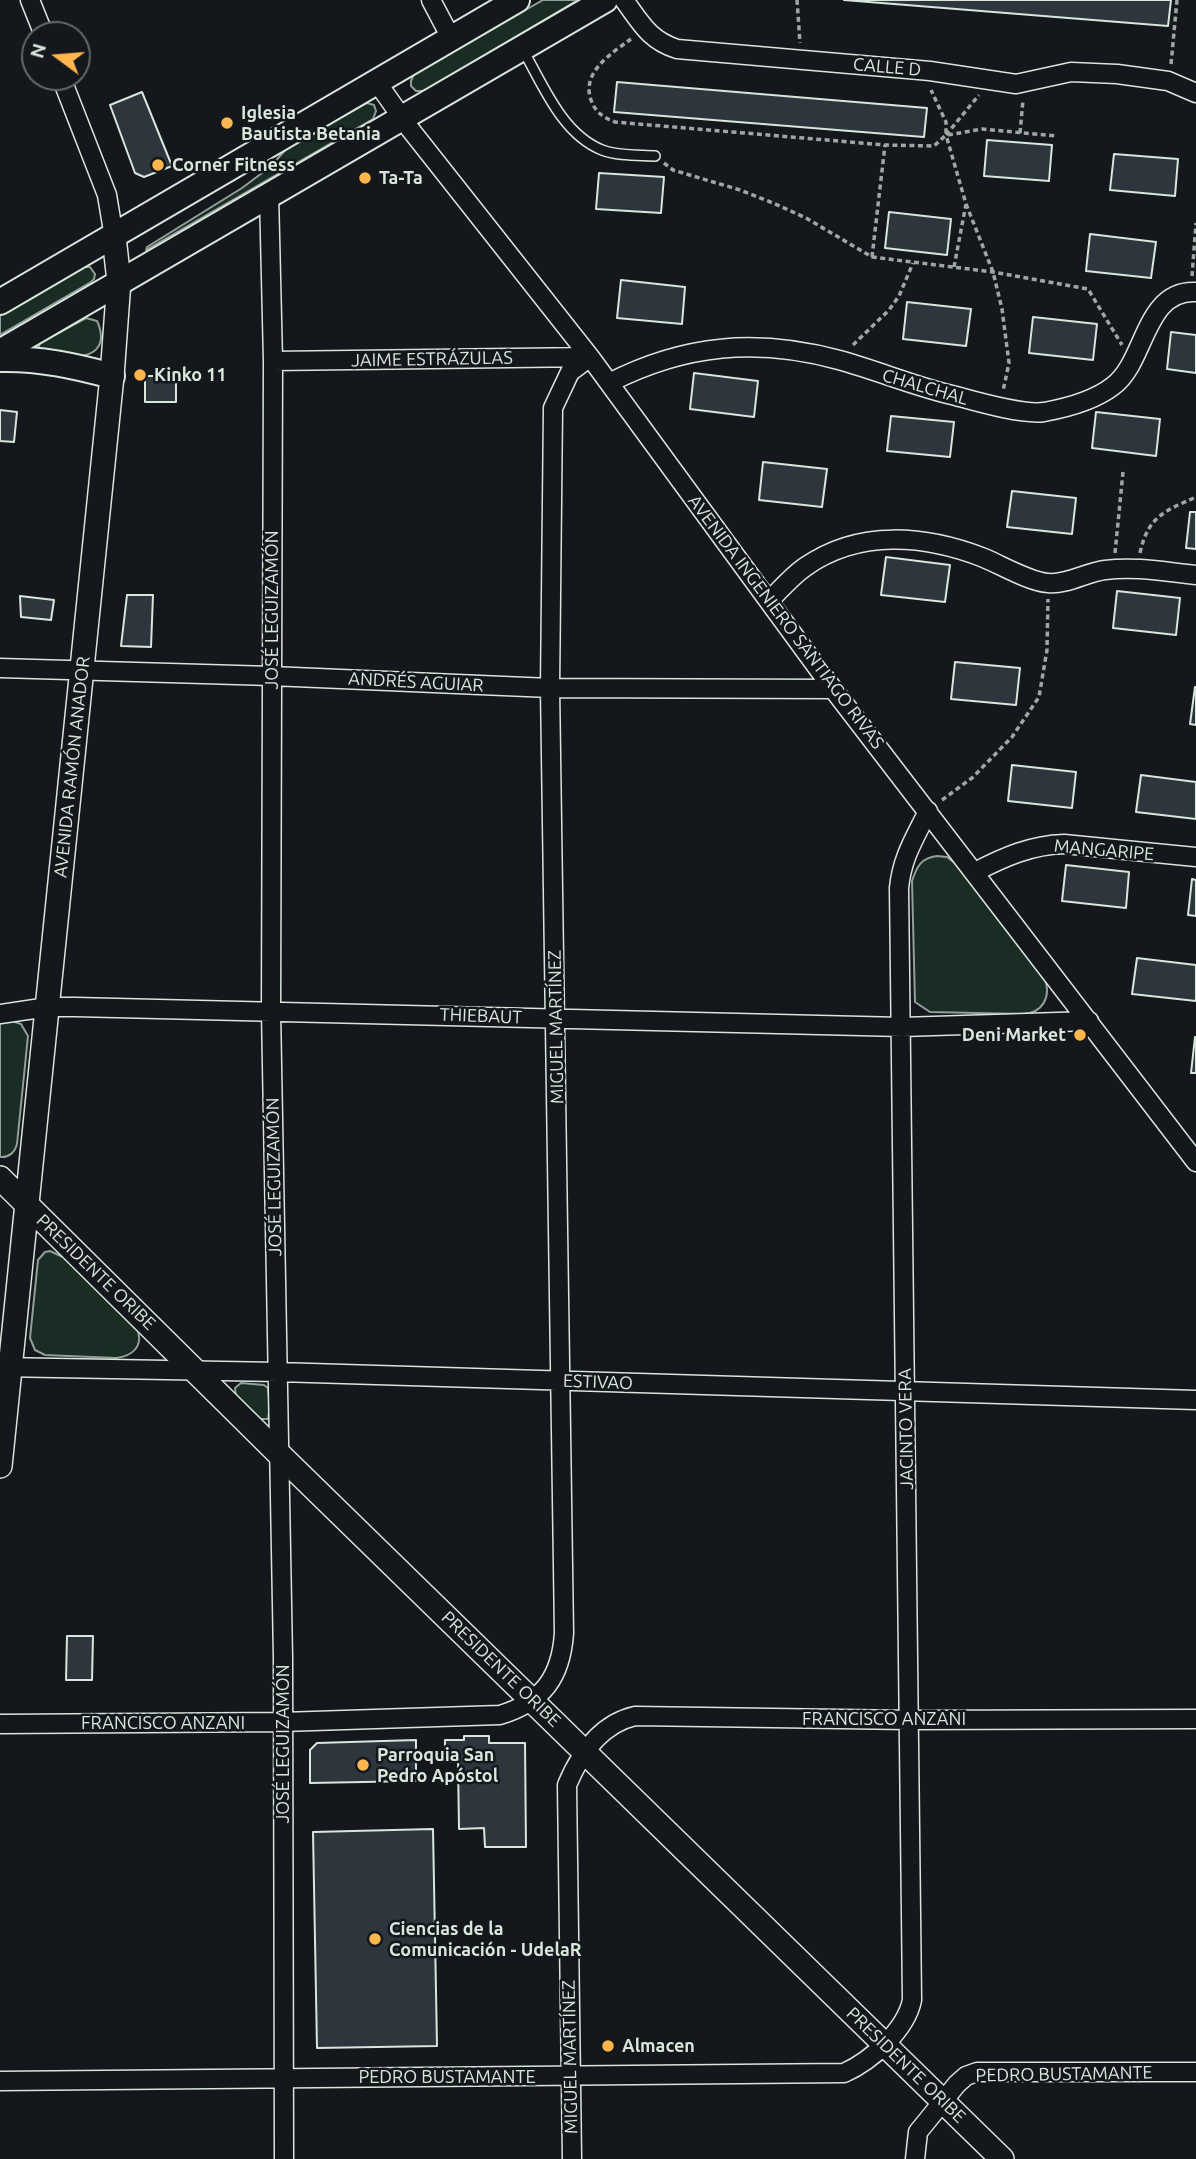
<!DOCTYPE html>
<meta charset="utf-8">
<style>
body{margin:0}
#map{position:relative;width:1196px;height:2159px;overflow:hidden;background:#14181c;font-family:Ubuntu,sans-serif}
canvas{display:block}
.north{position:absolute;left:21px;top:21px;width:70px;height:70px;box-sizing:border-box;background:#14181c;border:2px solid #626a69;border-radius:50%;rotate:286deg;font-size:19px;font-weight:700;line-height:28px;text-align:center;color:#d8e6dc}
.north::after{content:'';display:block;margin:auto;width:24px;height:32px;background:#ffb74d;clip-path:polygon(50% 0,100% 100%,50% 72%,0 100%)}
</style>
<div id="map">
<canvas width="1196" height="2159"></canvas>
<div class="north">N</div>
</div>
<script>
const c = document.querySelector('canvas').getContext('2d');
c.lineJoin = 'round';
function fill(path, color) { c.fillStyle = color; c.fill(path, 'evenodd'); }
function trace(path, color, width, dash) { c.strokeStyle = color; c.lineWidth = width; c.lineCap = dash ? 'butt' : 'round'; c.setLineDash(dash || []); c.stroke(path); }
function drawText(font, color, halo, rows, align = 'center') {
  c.font = font + ' Ubuntu,sans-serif'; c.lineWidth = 5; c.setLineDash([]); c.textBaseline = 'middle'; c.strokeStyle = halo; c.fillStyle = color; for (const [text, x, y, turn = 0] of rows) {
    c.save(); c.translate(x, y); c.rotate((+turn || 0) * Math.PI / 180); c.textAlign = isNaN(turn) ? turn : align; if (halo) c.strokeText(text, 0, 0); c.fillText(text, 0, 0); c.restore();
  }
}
const green = new Path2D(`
 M543 0H578L424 91H416L411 86V81L414 74Z
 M367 103 374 105 376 111 373 119 146 250 147 247 242 188 270 167 288 147Z
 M83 267H90L95 274 94 279 91 282 0 335V315Z
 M86 318 97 321C100 327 101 331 101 338 99 363 62 356 45 356L38 349 40 343Z
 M937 856 947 857 960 867 1045 979C1051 997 1043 1013 1023 1014L930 1012 915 1002 912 881C917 866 921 858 937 856Z
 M9 1020 21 1024 28 1036 17 1144C15 1152 9 1158 0 1157V1022Z
 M50 1251 65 1258 137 1328C144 1346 133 1356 116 1358L45 1355 35 1350 30 1338 38 1260 45 1252Z
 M241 1383 264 1385 268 1388 270 1408 268 1419H259L236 1397 235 1388Z`);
fill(green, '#1a2d24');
trace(green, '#939e99', 2);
const building = new Path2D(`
 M844 0H1171L1168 26Z
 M617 82 927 108 924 137 614 112Z
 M142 92 172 166 144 177 135 173 110 105Z
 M987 140 1052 145 1049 181 984 176Z
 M1114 154 1178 159 1175 196 1110 190Z
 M599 173 664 177 661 213 596 209Z
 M889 212 951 219 947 255 885 248Z
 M1090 234 1156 242 1151 278 1086 271Z
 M621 280 685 287 682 324 617 318Z
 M907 302 971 309 966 346 903 339Z
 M1033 317 1097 324 1093 360 1029 353Z
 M1171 332 1196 335V373L1167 369Z
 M694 373 758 381 754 417 690 409Z
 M145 376H176V402H145Z
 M0 410 17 412 14 442 0 441Z
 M1096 412 1160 419 1156 456 1092 448Z
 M891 416 954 422 950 457 887 451Z
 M763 462 827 469 822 507 759 500Z
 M1012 491 1076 498 1072 534 1007 527Z
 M1190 512H1196V549L1186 548Z
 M886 557 950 565 945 602 881 595Z
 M1117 591 1180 598 1176 635 1113 628Z
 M127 595H153L151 647 121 646Z
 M20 596 54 600 51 620 21 617Z
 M955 662 1020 668 1016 705 951 699Z
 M1195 687 1196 688V725L1190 724Z
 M1012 765 1076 772 1072 808 1008 801Z
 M1141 775 1196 782V819L1136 812Z
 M1066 865 1129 872 1126 908 1062 901Z
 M1192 879 1196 880V916L1188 915Z
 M1137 958 1196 965V1001L1132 994Z
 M1195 1037H1196V1073H1191Z
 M67 1636H93L92 1680H66Z
 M464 1736H489V1743H525L526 1847H485L484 1828 459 1829 458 1762H445V1740H464Z
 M416 1740V1781L310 1783V1750L317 1743Z
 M433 1829 437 2046 317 2048 313 1832Z`);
fill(building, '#2c363c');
trace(building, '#d8e6dc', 2);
const service = new Path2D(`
 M523 50C543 85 562 134 602 150 617 156 639 155 655 156`);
const minor = new Path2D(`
 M30 0 44 35
 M431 0 451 38
 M624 0C641 23 649 40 677 49L930 71 1016 84 1071 72 1117 74 1168 81 1196 93
 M61 77 107 195 114 237
 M376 81 410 129 590 357 833 689 1196 1162
 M269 194 273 361 271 1011 283 1658 284 2159
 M273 361 590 357
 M609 383C685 344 757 338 839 360 879 371 916 387 956 396 978 402 1022 415 1044 412 1066 408 1095 400 1113 386 1146 362 1144 289 1196 292
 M770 600C781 589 792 576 805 567 859 529 925 535 984 558 1001 565 1030 582 1048 583 1067 585 1087 572 1105 570 1136 566 1166 572 1196 575
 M0 668 271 676 550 688 833 689
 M975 872C1004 857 1031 845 1064 844L1196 857
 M0 1014 48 1007H75L902 1027 1089 1021
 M0 1367 278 1372 1196 1400
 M0 1724 282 1722 500 1715C543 1702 561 1677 564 1633L550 688 553 408 570 372 590 357
 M0 2081 844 2073C871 2061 906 2030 912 2000L899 888C902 857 915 838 928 811
 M572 2159 567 1785C580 1754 600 1724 635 1716L909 1720 1196 1719
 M915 2159 918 2132 957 2084 966 2076 977 2072H1196`);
const tertiary = new Path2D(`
 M0 1178 279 1454 1002 2159
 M0 1466 112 376 119 281 114 237`);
const secondary = new Path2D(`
 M0 302 517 0
 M0 352 605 0
 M0 359C39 358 75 366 112 376`);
trace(service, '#d8e6dc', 12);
trace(minor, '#d8e6dc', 21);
trace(tertiary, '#d8e6dc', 26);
trace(secondary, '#d8e6dc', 28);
trace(new Path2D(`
 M797 0 800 43
 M631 39C612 53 581 72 591 100 595 112 604 118 615 122L885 145 934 146 946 135V122L931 90
 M1171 64 1177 0
 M1020 133 1023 100
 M948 135 982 129 1056 136
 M664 163 673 170 740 190 773 203 806 218 872 257 993 272 1088 289 1122 345
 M966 204 993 272 1002 309 1009 363 1003 391
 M872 257 885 145
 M954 267 966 204 946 135 979 95
 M1192 276 1196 223
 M853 345 889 310 899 296 913 263
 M1115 553 1123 472
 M1140 553C1148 516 1165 511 1196 497
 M942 800 972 778 1012 737 1039 697 1047 650 1048 599`), '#9da8a2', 3.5, [5, 3.5]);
trace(service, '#14181c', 9);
trace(minor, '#14181c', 18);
trace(tertiary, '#14181c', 23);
trace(secondary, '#14181c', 24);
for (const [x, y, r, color] of [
 [227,123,7,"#ffb74d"],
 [158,165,7,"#ffb74d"],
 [365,178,7,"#ffb74d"],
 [140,375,7,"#ffb74d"],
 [1080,1035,7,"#ffb74d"],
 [363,1765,7,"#ffb74d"],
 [375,1939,7,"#ffb74d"],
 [608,2046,7,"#ffb74d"]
]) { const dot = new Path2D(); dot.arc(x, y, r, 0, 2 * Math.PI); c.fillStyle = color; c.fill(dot); trace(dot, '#14181c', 2.5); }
drawText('18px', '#d8e6dc', '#14181c', [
 ["CALLE D",887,67,5],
 ["JAIME ESTRÁZULAS",432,359,-1],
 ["CHALCHAL",925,387,16],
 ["JOSÉ LEGUIZAMÓN",272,610,-90],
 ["AVENIDA INGENIERO SANTIAGO RIVAS",786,622,53],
 ["ANDRÉS AGUIAR",416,682,3],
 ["AVENIDA RAMÓN ANADOR",72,767,-84],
 ["MANGARIPE",1104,850,5],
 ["THIEBAUT",481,1016,2],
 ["MIGUEL MARTÍNEZ",556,1027,-91],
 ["JOSÉ LEGUIZAMÓN",274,1177,-91],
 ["PRESIDENTE ORIBE",96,1272,44],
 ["ESTIVAO",598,1382,2],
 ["JACINTO VERA",906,1429,-91],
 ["PRESIDENTE ORIBE",501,1669,44],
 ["FRANCISCO ANZANI",884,1719],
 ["FRANCISCO ANZANI",163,1723],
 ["JOSÉ LEGUIZAMÓN",283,1744,-90],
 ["MIGUEL MARTÍNEZ",570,2057,-91],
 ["PRESIDENTE ORIBE",906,2065,44],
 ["PEDRO BUSTAMANTE",1064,2074,-1],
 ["PEDRO BUSTAMANTE",447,2077]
]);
drawText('bold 18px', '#d8e6dc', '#14181c', [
 ["Iglesia",241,113],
 ["Bautista Betania",241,134],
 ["Corner Fitness",172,165],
 ["Ta-Ta",379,178],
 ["Kinko 11",154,375],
 ["Deni Market",1066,1035,"right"],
 ["Parroquia San",377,1755],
 ["Pedro Apóstol",377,1776],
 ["Ciencias de la",389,1929],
 ["Comunicación - UdelaR",389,1950],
 ["Almacen",622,2046]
], 'left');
</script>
